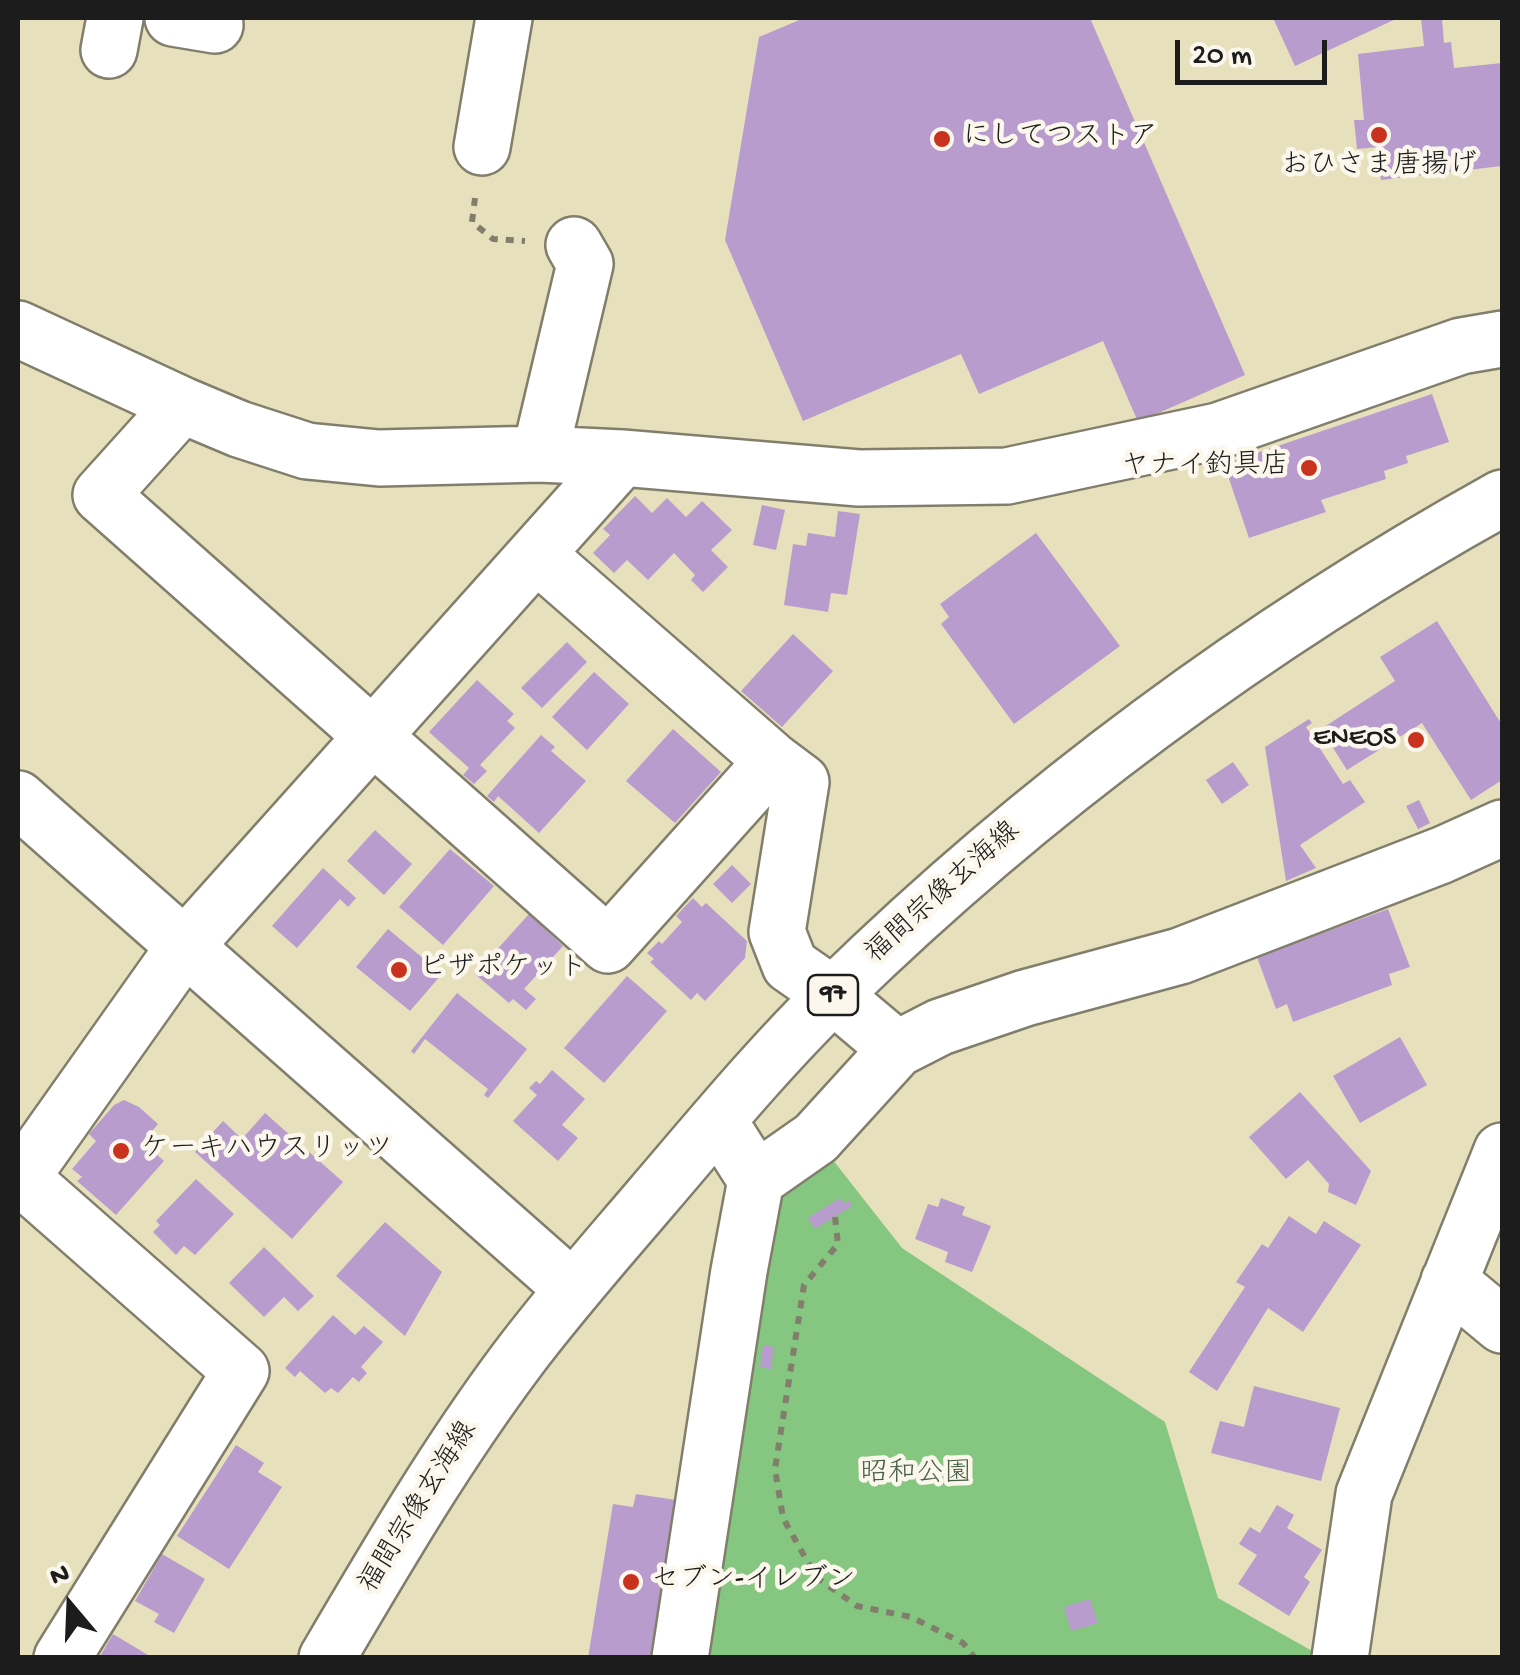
<!DOCTYPE html>
<meta charset="utf-8">
<style>
body{margin:0}
#map{position:relative;width:1520px;height:1675px;overflow:hidden;background:#e7e0bd;font-family:"Gochi Hand",sans-serif}
canvas{display:block}
.frame{position:absolute;inset:0;border:20px solid #1c1c1c;pointer-events:none}
.north{position:absolute;left:20px;top:1555px;width:100px;height:100px;-webkit-text-stroke:8px #fbf7ec;paint-order:stroke;rotate:341deg;font-size:28px;font-weight:700;line-height:40px;text-align:center;color:#1c1c1c}
.north::after{content:'';display:block;margin:auto;width:35px;height:45px;background:#1c1c1c;clip-path:polygon(50% 0,100% 100%,50% 72%,0 100%)}
.scale{position:absolute;left:1175px;top:40px;width:152px;height:45px;box-sizing:border-box;border:5px solid #1c1c1c;border-top:0;padding-left:12px;font-size:30px;line-height:35px;white-space:nowrap;color:#1c1c1c;-webkit-text-stroke:8px #fbf7ec;paint-order:stroke}
</style>
<div id="map">
<canvas width="1520" height="1675"></canvas>
<div class="frame"></div>
<div class="north">N</div>
<div class="scale">20 m</div>
</div>
<script>
const c = document.querySelector('canvas').getContext('2d');
c.lineJoin = 'round';
function fill(path, color) { c.fillStyle = color; c.fill(path, 'evenodd'); }
function trace(path, color, width, dash) { c.strokeStyle = color; c.lineWidth = width; c.lineCap = dash ? 'butt' : 'round'; c.setLineDash(dash || []); c.stroke(path); }
function drawText(font, color, halo, rows, align = 'center') {
  c.font = font + ' "Gochi Hand","Klee One",sans-serif'; c.lineWidth = 9; c.setLineDash([]); c.textBaseline = 'middle'; c.strokeStyle = halo; c.fillStyle = color; for (const [text, x, y, turn = 0] of rows) {
    c.save(); c.translate(x, y); c.rotate((+turn || 0) * Math.PI / 180); c.textAlign = isNaN(turn) ? turn : align; if (halo) c.strokeText(text, 0, 0); c.fillText(text, 0, 0); c.restore();
  }
}
fill(new Path2D(`
 M829 1155 902 1248 1165 1422 1218 1598 1314 1652 1311 1658H706L774 1193Z`), '#85c780');
fill(new Path2D(`
 M804 18H1090L1245 375 1138 422 1103 341 979 394 961 354 803 421 725 240 759 37Z
 M1273 18H1398L1295 66Z
 M1421 18H1442L1444 43 1451 42 1454 68 1502 63V166L1381 180 1378 147 1357 149 1354 120H1364L1358 54 1424 46Z
 M1432 394 1449 442 1406 456 1408 463 1384 471 1386 479 1321 500 1326 512 1249 538 1224 464Z
 M635 496 652 513 667 498 686 517 702 501 732 530 711 550 728 567 703 592 691 580 695 575 674 553 648 580 627 560 614 573 593 553 610 535 603 529Z
 M762 505 785 510 776 550 753 545Z
 M838 511 860 514 847 595 831 593 828 612 784 605 793 544 806 546 808 533 835 537Z
 M1036 533 1120 646 1014 724 941 624 949 617 940 604Z
 M1437 621 1502 725V780L1471 800 1422 723 1347 770 1321 729 1395 681 1380 657Z
 M793 634 833 671 782 727 741 691Z
 M567 642 587 662 542 708 521 688Z
 M594 672 629 704 587 750 552 717Z
 M477 680 514 714 507 721 515 728 480 765 487 771 474 784 463 775 469 768 429 732Z
 M1309 719 1312 723 1306 727 1343 784 1350 780 1365 802 1300 845 1316 868 1286 881 1265 747Z
 M673 729 721 772 675 823 626 781Z
 M541 735 555 747 551 751 586 781 539 833 498 796 494 802 487 796Z
 M1233 762 1249 785 1222 804 1206 780Z
 M1419 800 1430 823 1418 829 1406 806Z
 M375 830 412 864 384 895 347 861Z
 M450 849 494 886 443 945 399 907Z
 M732 865 751 884 732 903 713 884Z
 M323 868 356 898 348 907 340 899 297 948 272 926Z
 M693 898 702 907 706 903 747 941 745 958 705 1001 697 993 691 1000 650 962 654 959 647 953 659 941 662 944 682 922 676 916Z
 M1388 909 1410 967 1389 974 1392 985 1293 1022 1287 1004 1276 1009 1257 957Z
 M529 914 563 946 524 989 536 999 526 1010 513 999 509 1003 475 974Z
 M388 929 442 974 410 1011 356 967Z
 M627 976 667 1011 604 1083 564 1048Z
 M457 993 527 1049 488 1098 484 1095 488 1089 425 1039 414 1054 411 1051Z
 M1400 1037 1427 1085 1360 1123 1333 1076Z
 M552 1070 585 1099 562 1125 578 1138 558 1161 513 1121 537 1095 529 1088 536 1081 540 1084Z
 M1300 1092 1371 1171 1356 1205 1328 1192 1329 1184 1308 1160 1286 1179 1249 1137Z
 M124 1100 139 1107 158 1124 143 1142 164 1161 116 1215 77 1181 82 1177 72 1169 96 1141 89 1134 114 1105Z
 M265 1113 343 1182 292 1239 195 1152 223 1121 242 1139Z
 M196 1179 234 1214 195 1255 184 1246 176 1255 153 1232 160 1225 156 1221Z
 M840 1198 844 1204 849 1200 852 1206 815 1229 808 1218Z
 M941 1198 965 1207 962 1215 991 1226 972 1272 945 1262 948 1252 915 1239 928 1204 938 1207Z
 M1289 1216 1316 1234 1324 1221 1361 1245 1303 1332 1268 1308 1217 1391 1189 1372 1245 1287 1236 1282 1262 1244 1268 1248Z
 M385 1222 442 1272 405 1336 336 1276Z
 M264 1247 314 1296 298 1311 284 1297 264 1317 229 1283Z
 M333 1315 355 1335 364 1326 383 1342 361 1367 367 1373 359 1382 353 1377 338 1393 331 1388 325 1393 300 1371 295 1377 285 1368Z
 M763 1345 774 1347 771 1369 760 1367Z
 M1254 1386 1340 1408 1321 1481 1211 1453 1220 1421 1244 1427Z
 M236 1445 264 1463 258 1472 282 1487 229 1569 177 1536Z
 M636 1494 676 1500 650 1658H588L613 1504 633 1507Z
 M1277 1505 1294 1515 1287 1528 1322 1550 1304 1577 1310 1582 1289 1616 1238 1584 1257 1555 1239 1544 1250 1527 1260 1533Z
 M162 1554 205 1579 174 1633 154 1622 159 1614 135 1601Z
 M1090 1599 1098 1623 1071 1631 1064 1607Z
 M113 1634 153 1658H99Z`), '#b89ccd');
const street = new Path2D(`
 M173 18 215 25
 M109 50 115 18
 M482 147 504 18
 M18 329 182 405 239 429 307 451 379 458 540 454 622 458 859 478 1007 476 1218 431 1461 346 1502 339
 M182 405 101 495 608 945 773 761 536 554
 M540 454 585 264 574 245
 M773 761 801 782 777 932 790 965 833 995 897 1049
 M18 1175 241 1371 62 1658
 M756 1180 816 1138 897 1049 940 1027 1025 998 1180 956 1442 855 1502 828
 M18 1182 185 946 622 458
 M1449 1281 1502 1325
 M680 1658 739 1271 756 1180 718 1120
 M1340 1658 1364 1494 1502 1151`);
const secondary = new Path2D(`
 M18 799 573 1289`);
const primary = new Path2D(`
 M327 1658C387 1556 446 1455 517 1360 559 1304 605 1252 651 1198 710 1129 771 1055 836 992 1035 798 1259 633 1502 498`);
trace(street, '#827e6c', 60);
trace(secondary, '#827e6c', 60);
trace(primary, '#827e6c', 60);
trace(new Path2D(`
 M475 198 472 222 493 239 525 241
 M835 1217 838 1244 804 1285 775 1469 783 1518 816 1577 857 1606 911 1617 963 1643 975 1658`), '#827e6c', 6, [8, 8]);
trace(street, '#fff', 55);
trace(secondary, '#fff', 55);
trace(primary, '#fff', 55);
for (const [x, y, r, color] of [
 [1379,135,10,"#c8321e"],
 [942,139,10,"#c8321e"],
 [1309,468,10,"#c8321e"],
 [1416,740,10,"#c8321e"],
 [399,970,10,"#c8321e"],
 [121,1151,10,"#c8321e"],
 [631,1582,10,"#c8321e"]
]) { const dot = new Path2D(); dot.arc(x, y, r, 0, 2 * Math.PI); c.fillStyle = color; c.fill(dot); trace(dot, '#fbf7ec', 4); }
for (const [x, y, w] of [
 [833,995,50]
]) { const box = new Path2D(); box.roundRect(x - w / 2, y - 20, w, 40, 8); c.fillStyle = '#fbf7ec'; c.fill(box); trace(box, '#1c1c1c', 2.5); }
drawText('bold 25px', '#1c1c1c', null, [
 ["97",833,995]
]);
drawText('28px', '#1c1c1c', '#fbf7ec', [
 ["にしてつストア",962,139],
 ["おひさま唐揚げ",1379,168,"center"],
 ["ヤナイ釣具店",1289,468,"right"],
 ["ENEOS",1396,740,"right"],
 ["ピザポケット",419,970],
 ["ケーキハウスリッツ",141,1151],
 ["セブン-イレブン",651,1582]
], 'left');
drawText('28px', '#1c1c1c', '#fbf7ec', [
 ["福間宗像玄海線",944,894,-42],
 ["福間宗像玄海線",420,1508,-58]
]);
drawText('28px', '#466044', '#fbf7ec', [
 ["昭和公園",916,1476]
]);
</script>
